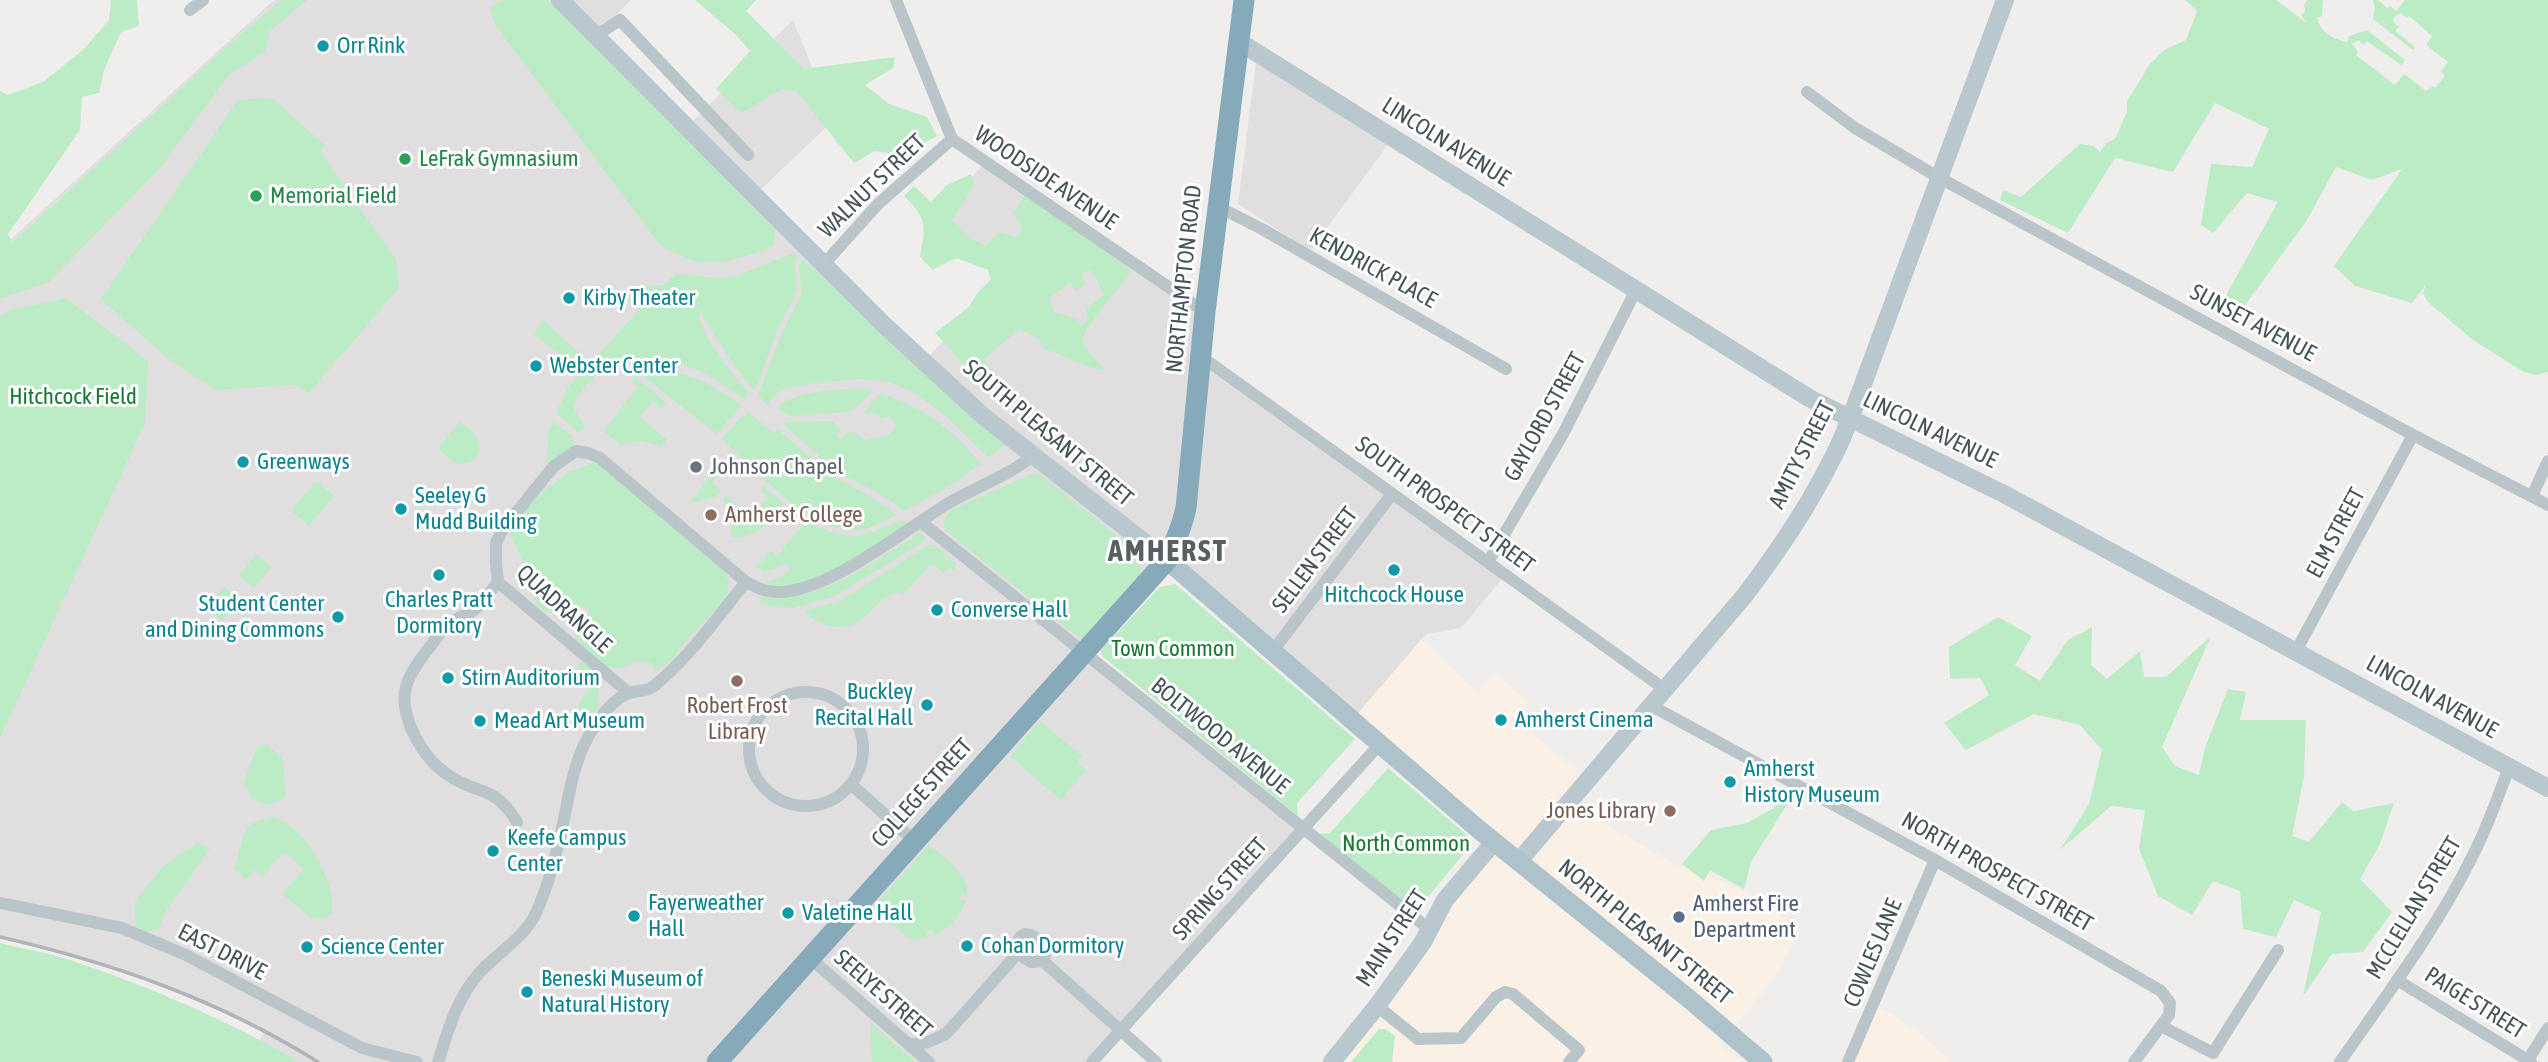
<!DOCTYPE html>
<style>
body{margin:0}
canvas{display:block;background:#f0eded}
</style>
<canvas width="2548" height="1062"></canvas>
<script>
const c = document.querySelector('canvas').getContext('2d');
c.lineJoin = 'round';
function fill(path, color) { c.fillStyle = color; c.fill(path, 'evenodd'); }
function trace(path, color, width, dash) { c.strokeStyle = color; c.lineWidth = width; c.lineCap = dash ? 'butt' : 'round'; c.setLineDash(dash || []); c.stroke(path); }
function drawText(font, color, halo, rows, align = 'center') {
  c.font = font + ' "Asap Condensed",sans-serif'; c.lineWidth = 6; c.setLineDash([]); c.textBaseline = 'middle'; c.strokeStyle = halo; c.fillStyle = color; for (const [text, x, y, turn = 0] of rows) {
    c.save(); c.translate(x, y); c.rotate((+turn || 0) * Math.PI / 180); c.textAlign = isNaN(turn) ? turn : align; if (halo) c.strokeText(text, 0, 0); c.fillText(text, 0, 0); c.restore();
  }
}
fill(new Path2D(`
 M1421 640 1478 693 1495 674 1529 702 1517 720 1582 775 1569 802 1672 863 1739 888 1801 929 1775 978 1720 1044 1740 1062H1332L1494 842 1352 720Z
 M1874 1004 1915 1029 1952 1062H1848Z`), '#fbf0e6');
fill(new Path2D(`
 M274 0H631L595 36 686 128 793 20 834 120 754 196 925 360 1005 278 935 215 986 162 1205 312 1202 357 1506 574 1461 628 1426 634 1352 720 1167 560 1085 653 1302 830 1092 1062H246L265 1031 216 1006 153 980 63 952 0 937V249Z
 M1256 63 1390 142 1310 251 1238 204Z`), '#e1dedf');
fill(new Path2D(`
 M111 0H137L139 26 121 32 104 70 99 93 82 97 80 130 8 234 12 243 222 51 281 0H307L269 32 266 51 230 74 160 168 49 282 0 299V91L8 95 43 82 83 50 109 20Z
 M502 0H548L775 229 774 244C767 251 758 252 749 255 713 266 692 265 660 245L498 29 493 20 490 8Z
 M695 0H756L746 11 804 69 895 57 893 68 865 85 889 104 927 117 937 136 902 155 874 151 854 163 797 92 782 89 741 113 716 89 750 51 735 34Z
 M2185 0H2276L2308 24 2301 15 2305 11 2304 5 2308 0H2323L2322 16 2317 18C2321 33 2333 39 2347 42L2349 36 2367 30 2405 60 2401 65 2367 41 2364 45 2358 40 2352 44 2358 52 2356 55 2395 85 2404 74 2426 91 2433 86 2435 88 2445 76 2441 72 2448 62 2426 45 2432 36 2409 16 2407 18 2401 13 2394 17 2393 22 2399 27 2395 31 2415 47 2413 50 2373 19 2375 8 2373 0H2378L2387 8 2390 6 2396 11 2405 0H2548V372L2536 375 2524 372 2473 340 2427 301 2423 293 2426 284 2412 303 2355 286 2334 266 2402 169 2372 180 2336 167 2307 220 2235 319 2220 306 2278 202 2247 193 2213 233 2201 225 2211 164 2252 167 2269 129 2215 103 2173 172 2115 158 2068 233 2000 200 2003 190 2021 197 2080 144 2094 146 2100 152 2106 143 2115 139 2127 112V101L2150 64 2164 50 2186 40 2197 11Z
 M272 98 325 145 320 151 396 259 399 288 309 393 295 385 215 390 165 356 101 299 238 100Z
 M971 174 974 185 952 220 972 240 986 245 999 232 1017 237 1022 228 1014 213 1025 194 1085 234 1131 271 1086 330 1082 340 1088 351 1106 371C1083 367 1065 355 1043 349L1039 339 1019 329 984 360 1004 382 997 395 991 393 935 333 969 307 976 295 991 279 988 270 956 258 932 270 920 256C926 223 927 220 904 196L914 186 931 202 947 185ZM1091 269 1104 294 1086 310 1088 320 1081 326 1074 318 1054 312 1049 298 1070 283 1077 291 1086 283 1081 274Z
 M791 254 799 256 794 262 797 288 795 297 777 330 759 381 753 390 729 358 698 308C701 340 729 368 749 393L744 399C730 391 717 379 702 372 669 357 623 347 595 376 587 385 576 394 573 407L585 426 579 433 556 413 568 387 639 310 627 301 644 286 663 285 676 274 720 278 741 274Z
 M803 259 1004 444 989 458 948 418 917 394 890 382 860 379 815 383 780 390 767 405 758 395 782 333 802 293 799 266Z
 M66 298 148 361 145 423 0 738V317L11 310Z
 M543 320 584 357 575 367 534 334Z
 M647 365 671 370 705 382 741 405 717 434 639 373Z
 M635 376 666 403 662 409 653 401 640 417 667 440 661 446 641 441 620 445 603 431 638 387 631 381Z
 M874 389 858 406 847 412 789 416 777 408C792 390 851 387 874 389Z
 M880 393C920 406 956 430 980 464L948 487 904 511 885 497 836 471 784 425 785 422 833 421 840 431 836 435 841 439 848 432 856 433 864 440 889 435 895 428 894 421 889 416 882 419 874 413 862 414Z
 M749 412 773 433 777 429 832 475 880 502 896 515C885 520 872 528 861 530 813 536 755 469 722 439L738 420Z
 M460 422C466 427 474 432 477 439 485 452 471 468 456 463 450 461 443 453 438 448Z
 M553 422 572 436 575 450 546 474 549 430Z
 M728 456 741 466 737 471 727 464 712 483 721 491 715 497 688 504Z
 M596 462 726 572 729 586 726 598 678 650 675 658 655 671 650 662 634 661 623 668H607L595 674C598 693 606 706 587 719L577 707 591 684 577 666 587 652 576 636 580 627 591 620 588 609 572 604 545 612 536 604 524 564 509 531 514 522 549 486 553 485 568 472Z
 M1031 474 1040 475 1138 552 1142 560 1140 577 1082 640 945 530 943 520 949 511Z
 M316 481 334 496 309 526 291 511Z
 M764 487 783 503C766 522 758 540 730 537L733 518 723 498 725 495 752 517 768 498 760 491Z
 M901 520 906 524C872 548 807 599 763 583L777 579 790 570 786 564 765 572 756 567 771 551 777 556 806 522C853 542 855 540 901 520Z
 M919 533 925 537 923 542 835 596 794 608 760 604 761 597C817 606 874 561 919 533Z
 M929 545H934L956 564 954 571 949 567 943 573 932 563 903 595 899 592C875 596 871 622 844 627 827 629 816 622 804 611L840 601Z
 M256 554 272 567 254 588 239 575Z
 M1175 584 1355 739 1297 803 1298 816 1101 655V650L1160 587Z
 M224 587 240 600 222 621 207 608Z
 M1998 617 2032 636 2015 665 2040 681 2068 640 2092 627 2091 665 2107 679 2140 651 2144 677H2166L2211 636 2162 747 2175 766 2199 775 2205 748 2228 689 2246 692 2240 720H2306L2304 776 2292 836 2309 842 2342 802 2354 811 2394 803 2380 844 2360 879 2392 912 2363 952 2332 954 2303 996 2321 912 2294 900 2276 937 2243 929 2240 891 2213 881 2192 915 2158 896 2139 849 2145 810 2111 806 2060 850 2089 804 2102 750 2080 725 2034 714 1966 750 1944 723 1989 695 1980 678 1950 679 1949 647Z
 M1040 721 1082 756 1077 763 1086 770 1061 800 1010 756Z
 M266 743 283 759 286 797 267 805 251 798 244 783 256 749Z
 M1388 768 1468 836 1463 841 1467 848 1464 853 1418 909 1410 907 1319 834 1330 833Z
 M1787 791 1793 795 1751 862 1744 889 1710 870 1704 881 1682 864 1711 830 1747 823 1774 808Z
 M273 817C304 824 337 883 332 913L325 918H311L282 894 304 869 284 852 262 877 254 870 246 880 234 868C246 839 236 823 273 817Z
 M197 843 210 849 167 909 158 930 145 932 135 928V902L162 867Z
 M928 846C943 852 972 879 967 897L964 894 960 895V901L966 900C960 917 950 928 934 936L932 930H929L925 935 929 938 911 940 873 908Z
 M0 943C24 949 50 953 73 961 150 987 230 1021 299 1062H0Z
 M870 1022 915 1062H872Z
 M1379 1029H1385L1395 1036 1392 1062H1351Z`), '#bcecc5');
trace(new Path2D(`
 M896 0 952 139 1205 312
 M190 10 203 0
 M595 36 620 20 748 155
 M1807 92 1855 128 1938 177 2413 435 2548 505
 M1217 206 1262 229 1506 369
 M824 264 878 204 952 139
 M1202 357 1663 688
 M2532 496 2548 461
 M921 522 1429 929
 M1488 562 1564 432 1636 290
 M498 582C491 591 483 603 474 610 467 615 457 618 450 623 442 629 435 640 429 648 407 676 396 694 412 730 420 748 432 764 448 775 479 796 494 784 517 822
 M746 582C756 587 765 592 776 592 826 594 905 530 947 504 975 487 1007 477 1032 456
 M2296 651 2413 435
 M1272 652 1392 494
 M749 749a57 57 0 1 1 114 0a57 57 0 1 1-114 0Z
 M1650 705 1935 860 2161 991 2170 1003 2169 1015 2134 1062
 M851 784 914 841
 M0 903 122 928 186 955 362 1048 417 1062
 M1025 934C1038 935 1050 948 1043 961L1031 962 1018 953 1015 948 1020 937Z
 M810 958 929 1062
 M1043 961 1156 1062
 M2397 980 2531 1062
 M1377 1006 1418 1039 1461 1038 1496 997 1505 992 1513 994 1579 1050 1569 1062
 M2161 1026 2213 1053 2278 950
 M909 1045 928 1042 946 1034 1018 953
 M2528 1060 2548 1028
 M438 1062C448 1030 457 997 481 971 499 952 524 938 536 913 547 889 554 863 560 837 569 800 572 758 595 726 604 712 614 699 629 693 638 690 647 692 654 686 690 657 717 617 746 582L600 458 588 453 576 451 554 466 503 529 496 543V563L498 582 629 693
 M1092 1062 1380 744
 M1848 1062 1935 860
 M2340 1062C2387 994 2438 927 2474 853 2488 826 2498 796 2509 768`), '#b9c5c9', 12);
trace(new Path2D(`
 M560 0 882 323 983 416 1167 560
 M1238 41 1809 398 2004 494 2548 788
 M1519 861 1745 595C1777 553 1807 509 1831 461 1841 444 1847 424 1855 406L2005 0
 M1332 1062 1377 1006 1423 942 1445 900 1494 842`), '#b9c8ce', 18);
trace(new Path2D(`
 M1167 560 1477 828 1688 998 1763 1062`), '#aec2cb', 19);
trace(new Path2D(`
 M717 1062 1167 560C1175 543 1182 527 1186 508L1205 312 1244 0`), '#86aaba', 21);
trace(new Path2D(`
 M0 937C113 963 219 1000 318 1062`), '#afb4b7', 3.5);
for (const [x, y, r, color] of [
 [323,46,7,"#0f9aa8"],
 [405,159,7,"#2e9e5b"],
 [256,196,7,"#2e9e5b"],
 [569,298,7,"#0f9aa8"],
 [536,366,7,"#0f9aa8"],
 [243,462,7,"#0f9aa8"],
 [696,467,7,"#6b7280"],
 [401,509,7,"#0f9aa8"],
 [711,515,7,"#8d6e63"],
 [1394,570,7,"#0f9aa8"],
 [439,575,7,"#0f9aa8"],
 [937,610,7,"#0f9aa8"],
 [338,617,7,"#0f9aa8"],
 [448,678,7,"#0f9aa8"],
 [737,681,7,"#8d6e63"],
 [927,705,7,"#0f9aa8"],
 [1501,720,7,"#0f9aa8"],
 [480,721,7,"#0f9aa8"],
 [1730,782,7,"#0f9aa8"],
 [1670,811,7,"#8d6e63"],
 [493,851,7,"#0f9aa8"],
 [788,913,7,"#0f9aa8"],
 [634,916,7,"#0f9aa8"],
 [1679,917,7,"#5c6f8a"],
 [967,946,7,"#0f9aa8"],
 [307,947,7,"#0f9aa8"],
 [527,992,7,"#0f9aa8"]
]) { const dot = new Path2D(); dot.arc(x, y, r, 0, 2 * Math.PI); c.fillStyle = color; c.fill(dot); trace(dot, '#fff', 2.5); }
drawText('23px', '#0d838f', '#fff', [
 ["Orr Rink",337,46],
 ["Kirby Theater",583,298],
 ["Webster Center",550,366],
 ["Greenways",257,462],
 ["Seeley G",415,496],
 ["Mudd Building",415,522],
 ["Hitchcock House",1394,595,"center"],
 ["Charles Pratt",439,600,"center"],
 ["Dormitory",439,626,"center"],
 ["Student Center",324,604,"right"],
 ["and Dining Commons",324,630,"right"],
 ["Converse Hall",951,610],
 ["Stirn Auditorium",462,678],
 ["Buckley",913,692,"right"],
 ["Recital Hall",913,718,"right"],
 ["Amherst Cinema",1515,720],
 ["Mead Art Museum",494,721],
 ["Amherst",1744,769],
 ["History Museum",1744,795],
 ["Keefe Campus",507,838],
 ["Center",507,864],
 ["Fayerweather",648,903],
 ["Hall",648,929],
 ["Valetine Hall",802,913],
 ["Cohan Dormitory",981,946],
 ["Science Center",321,947],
 ["Beneski Museum of",541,979],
 ["Natural History",541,1005]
], 'left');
drawText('23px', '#465459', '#fff', [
 ["LINCOLN AVENUE",1446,142,32],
 ["WOODSIDE AVENUE",1046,178,34],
 ["WALNUT STREET",872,186,-44],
 ["KENDRICK PLACE",1373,268,29],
 ["NORTHAMPTON ROAD",1184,279,-84],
 ["SUNSET AVENUE",2253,323,28],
 ["GAYLORD STREET",1545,417,-61],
 ["LINCOLN AVENUE",1930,430,26],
 ["SOUTH PLEASANT STREET",1048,433,40],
 ["AMITY STREET",1802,455,-63],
 ["SOUTH PROSPECT STREET",1445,505,36],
 ["ELM STREET",2336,533,-62],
 ["SELLEN STREET",1315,560,-53],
 ["QUADRANGLE",564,609,42],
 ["LINCOLN AVENUE",2432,697,29],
 ["BOLTWOOD AVENUE",1220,736,39],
 ["COLLEGE STREET",922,793,-48],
 ["NORTH PROSPECT STREET",1997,872,30],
 ["SPRING STREET",1220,889,-48],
 ["MCCLELLAN STREET",2414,908,-59],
 ["NORTH PLEASANT STREET",1645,932,39],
 ["MAIN STREET",1392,938,-57],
 ["EAST DRIVE",222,952,27],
 ["COWLES LANE",1873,953,-67],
 ["SEELYE STREET",883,994,41],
 ["PAIGE STREET",2475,1003,32]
]);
drawText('23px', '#27864d', '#fff', [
 ["LeFrak Gymnasium",419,159],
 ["Memorial Field",270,196]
], 'left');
drawText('23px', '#1b7736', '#fff', [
 ["Hitchcock Field",73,397],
 ["Town Common",1173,649],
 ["North Common",1406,844]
]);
drawText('23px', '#5b616d', '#fff', [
 ["Johnson Chapel",710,467]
], 'left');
drawText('23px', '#785e54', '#fff', [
 ["Amherst College",725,515],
 ["Robert Frost",737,706,"center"],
 ["Library",737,732,"center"],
 ["Jones Library",1656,811,"right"]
], 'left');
drawText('23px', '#4e5e75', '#fff', [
 ["Amherst Fire",1693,904],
 ["Department",1693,930]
], 'left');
c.letterSpacing = '2px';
drawText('bold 30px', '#5a5f62', '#fff', [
 ["AMHERST",1168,552]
]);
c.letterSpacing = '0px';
</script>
